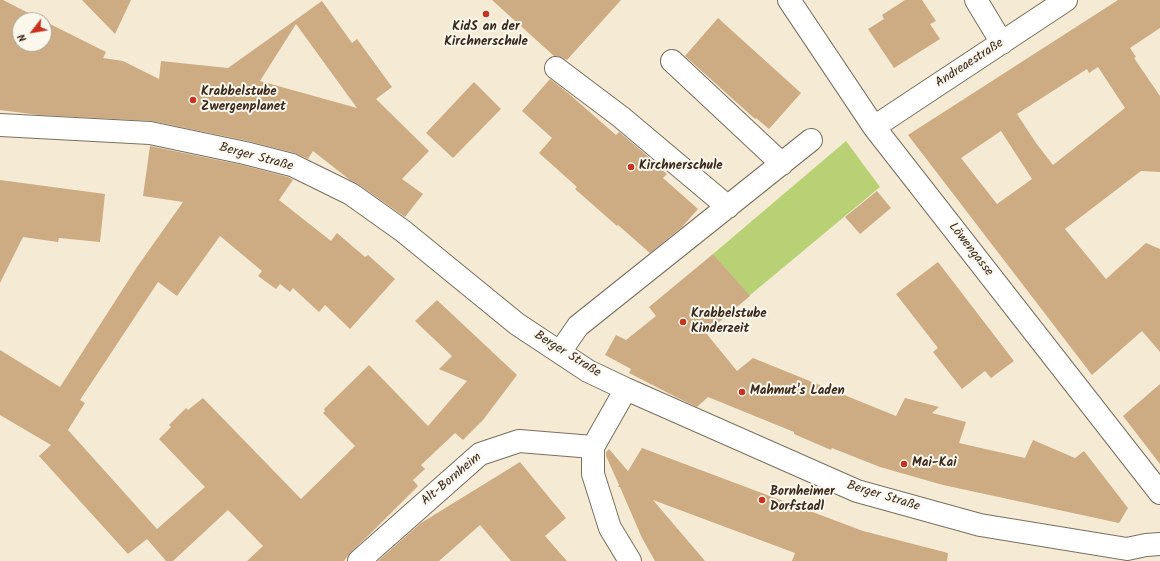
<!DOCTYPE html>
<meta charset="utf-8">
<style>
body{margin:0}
#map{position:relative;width:1160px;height:561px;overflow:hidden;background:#f5ebd5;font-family:Kalam,sans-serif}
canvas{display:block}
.north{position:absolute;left:12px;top:12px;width:40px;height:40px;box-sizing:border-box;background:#fbf7ec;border:1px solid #aea59a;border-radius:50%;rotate:239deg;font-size:11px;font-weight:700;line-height:16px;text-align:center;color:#3b2a1e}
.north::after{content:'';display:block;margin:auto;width:14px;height:18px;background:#c8321e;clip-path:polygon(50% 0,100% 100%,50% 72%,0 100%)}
</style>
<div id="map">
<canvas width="1160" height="561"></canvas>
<div class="north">N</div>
</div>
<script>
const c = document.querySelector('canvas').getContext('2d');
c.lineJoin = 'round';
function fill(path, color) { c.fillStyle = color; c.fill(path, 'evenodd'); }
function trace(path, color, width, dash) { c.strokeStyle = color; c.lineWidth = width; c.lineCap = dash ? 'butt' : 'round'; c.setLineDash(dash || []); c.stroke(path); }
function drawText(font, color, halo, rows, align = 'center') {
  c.font = font + ' Kalam,sans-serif'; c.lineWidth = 4; c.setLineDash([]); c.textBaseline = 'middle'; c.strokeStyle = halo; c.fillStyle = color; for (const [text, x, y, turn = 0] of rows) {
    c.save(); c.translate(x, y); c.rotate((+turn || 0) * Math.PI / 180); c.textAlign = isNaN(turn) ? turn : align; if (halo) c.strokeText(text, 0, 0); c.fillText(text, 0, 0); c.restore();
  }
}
fill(new Path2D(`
 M846 141 880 187 749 296 713 254Z`), '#b9d175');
fill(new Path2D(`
 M0 0H3L42 20H20V44H44V21L106 52 103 58 123 61 159 79 161 61 228 68 322 1 352 43 357 39 392 87 376 99 429 151 402 179 423 194 405 217 358 184 350 180 313 151 308 159 295 153 248 141 152 121 39 115 0 110ZM296 24 357 108 260 81Z
 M82 0H131L115 34Z
 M492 0H621L567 60 558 56H554Z
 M905 0H922L936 21 930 24 940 39 894 68 868 29 884 19 882 15Z
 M1118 0H1160V28L1130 48 1136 57 1134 58 1160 96V172L1141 171 1065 229 1106 279 1146 243 1160 249V352L1142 331 1092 375 908 135ZM1098 67 1125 108 1053 165 1036 143 1017 114 1087 69 1089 73ZM1001 131 1032 179 997 204 961 158Z
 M718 18 801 93 769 129 756 118 755 119 685 56Z
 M550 79 568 93 616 135 619 132 644 153 667 174 663 178 698 209 682 227 650 253 618 225 617 226 575 189 577 187 539 153 552 138 522 111Z
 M474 82 501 109 453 158 426 133Z
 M150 146 242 165 288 177 293 180 279 200 331 241 337 233 365 257 368 255 395 279 350 329 325 305 319 312 293 288 290 292 280 284 276 289 258 276 262 271 220 236 177 296 158 282 80 400 85 403 68 430 157 529 205 487 159 439 171 427 169 425 186 408 188 410 203 398 301 499 355 446 323 413 325 411 324 409 369 365 428 426 467 381 439 369 452 356 415 321 437 300 517 375 483 420 463 440 455 433 421 465 425 469 413 480 418 486 370 534 351 552 344 561H247L263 546 228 510 173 561H166L147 539 128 554 39 456 51 445 0 415V350L60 387 137 267 183 202 143 196Z
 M0 180 105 194 100 242 59 238 58 242 23 237 0 283Z
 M877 191 891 208 860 234 845 217Z
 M713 254 750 296 706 333 737 371 753 358 896 416 905 398 939 407 932 413 966 422 959 443 1025 458 1033 440 1075 458 1084 451 1128 508 1119 523 943 485 880 467 832 448 831 450 794 434V432L708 397 697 407 676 397 629 373 631 369 605 355 616 335 626 340 656 316 649 307Z
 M938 262 1014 361 991 378 985 371 962 389 933 352 938 348 896 294Z
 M1160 384V464L1123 416Z
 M642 448 863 531 948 553 947 561H792L795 553 653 500 705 561H655L642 538 620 487H618L619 485 606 456V452L609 449 628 471Z
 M520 462 566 518 545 536 567 561H511L480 525 439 561H378L421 523Z`), '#cdab83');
const minor = new Path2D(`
 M789 0 874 127 1160 493
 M976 0 1002 43
 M672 61 782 164
 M556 68 621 117 728 207
 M0 125 150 133 245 153 292 165 351 194 403 231 517 324 588 371 626 389 857 491 980 525 1127 549 1146 545 1160 544
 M874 127 1066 0
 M560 352 578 326 811 140
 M626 389 593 447V474L610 528 630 561
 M359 561 480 454 519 441 593 447`);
trace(minor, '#7c6e5e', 24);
trace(minor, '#fff', 22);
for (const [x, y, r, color] of [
 [486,14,4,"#c8321e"],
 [193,100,4,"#c8321e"],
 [631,167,4,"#c8321e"],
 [683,322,4,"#c8321e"],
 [742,392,4,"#c8321e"],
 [904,464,4,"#c8321e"],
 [762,500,4,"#c8321e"]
]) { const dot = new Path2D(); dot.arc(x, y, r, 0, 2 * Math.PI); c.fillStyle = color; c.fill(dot); trace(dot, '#fbf7ec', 1.5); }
drawText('bold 13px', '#3b2a1e', '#fbf7ec', [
 ["KidS an der",486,28,"center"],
 ["Kirchnerschule",486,43,"center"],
 ["Krabbelstube",201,93],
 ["Zwergenplanet",201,108],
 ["Kirchnerschule",639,167],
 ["Krabbelstube",691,315],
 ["Kinderzeit",691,330],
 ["Mahmut's Laden",750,392],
 ["Mai-Kai",912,464],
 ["Bornheimer",770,493],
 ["Dorfstadl",770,508]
], 'left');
drawText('13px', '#3b2a1e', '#fbf7ec', [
 ["Andreaestraße",970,64,-33],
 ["Berger Straße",256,158,15],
 ["Löwengasse",970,250,52],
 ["Berger Straße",567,355,32],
 ["Alt-Bornheim",452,480,-40],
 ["Berger Straße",883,497,17]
]);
</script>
